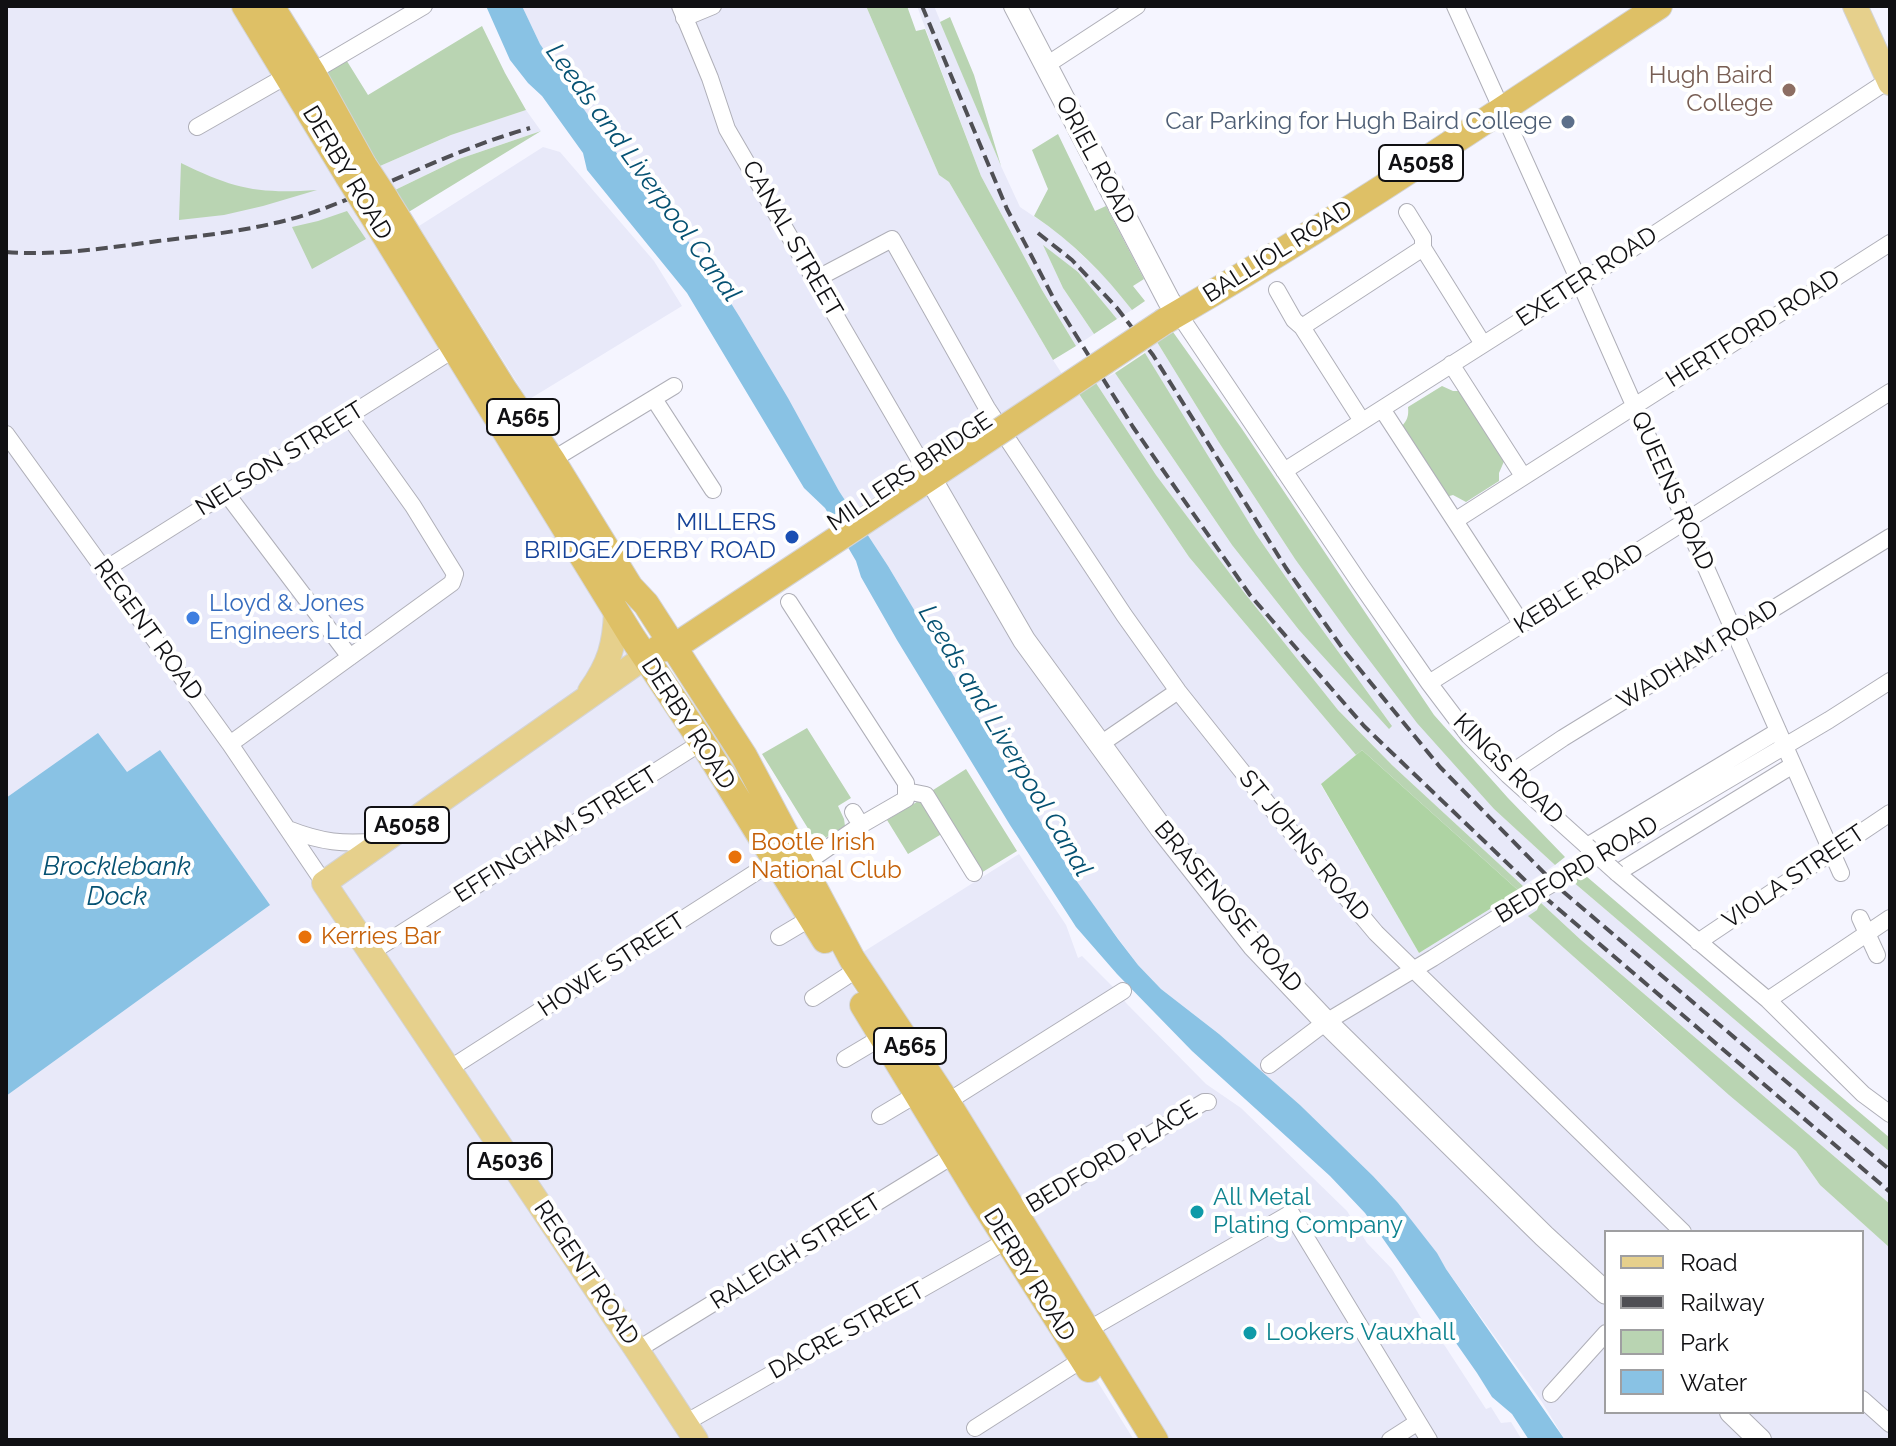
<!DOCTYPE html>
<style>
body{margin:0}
#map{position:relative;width:1896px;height:1446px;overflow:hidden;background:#f5f5ff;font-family:Raleway,sans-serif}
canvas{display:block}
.frame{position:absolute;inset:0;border:8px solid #101013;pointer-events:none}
.legend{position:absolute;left:1604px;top:1230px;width:260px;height:184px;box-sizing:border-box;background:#fff;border:2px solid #9f9fa1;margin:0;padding:10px 14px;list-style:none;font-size:24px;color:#101013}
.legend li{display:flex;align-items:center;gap:16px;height:40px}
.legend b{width:40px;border:2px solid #9f9fa1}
</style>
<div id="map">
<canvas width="1896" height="1446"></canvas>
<div class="frame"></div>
<ul class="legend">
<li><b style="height:10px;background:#e6d08c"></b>Road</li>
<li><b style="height:10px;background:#4f4f54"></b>Railway</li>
<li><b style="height:22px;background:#b9d4b2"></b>Park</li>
<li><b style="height:22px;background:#89c2e4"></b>Water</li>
</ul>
</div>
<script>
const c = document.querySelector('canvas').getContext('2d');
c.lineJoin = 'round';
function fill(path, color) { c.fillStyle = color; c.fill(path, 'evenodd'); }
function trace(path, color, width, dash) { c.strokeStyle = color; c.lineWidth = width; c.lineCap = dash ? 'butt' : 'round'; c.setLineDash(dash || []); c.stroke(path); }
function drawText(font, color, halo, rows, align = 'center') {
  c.font = font + ' Raleway,sans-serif'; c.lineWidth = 8; c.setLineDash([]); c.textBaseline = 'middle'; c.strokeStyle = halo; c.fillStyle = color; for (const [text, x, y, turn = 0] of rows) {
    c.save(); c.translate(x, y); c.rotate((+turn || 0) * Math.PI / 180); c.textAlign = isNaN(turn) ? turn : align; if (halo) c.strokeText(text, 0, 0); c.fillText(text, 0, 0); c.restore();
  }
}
fill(new Path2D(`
 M6 6H245L775 860 847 976 882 1037 1134 1440H6Z
 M522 6H866L939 175 949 182 1053 360 1066 380 1079 394 1189 557 1356 755 1321 785 1419 953 1519 891 1537 910 1529 916 1657 1032 1796 1151 1820 1185 1890 1248V1440H1565L1542 1402 1446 1269 1436 1253 1398 1203 1373 1176 1300 1105 1219 1034 1161 989 1138 965 1096 909 1073 876 888 566 839 491 807 433 665 212 598 130 564 81 540 44ZM1606 1232H1862V1412H1606Z
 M917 6H934L1001 166 1020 207 1060 234 1105 277 1132 310 1117 319 1078 272 1044 247 1063 288 1094 334 1076 346 1042 290 981 176Z
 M526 110 541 131 459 159 395 190 380 166 451 135Z
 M543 147 560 152 654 261 682 306 528 400 419 226Z
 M1157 342 1218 441 1295 559 1494 809 1555 865 1523 886 1392 765 1338 710 1243 591 1156 475 1096 383 1115 373 1232 545 1299 630 1392 726 1316 621 1256 534 1205 453 1145 353Z
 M1019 854 1066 925 1078 958 1082 956 1113 987 1127 1004 1206 1084 1241 1108 1347 1211 1367 1243 1392 1269 1424 1323 1445 1346 1486 1409 1491 1407 1501 1423 1511 1422 1522 1440H1155L852 959Z
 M1572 881 1890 1152V1204L1581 940 1540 902Z`), '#e8e9f9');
fill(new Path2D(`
 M866 6H907L916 31 925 29 981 176 1042 290 1076 346 1053 360 949 182 939 175Z
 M950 17 974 75 1001 166 940 22Z
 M482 26 505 73 526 110 451 135 380 166 321 72 345 58 368 95Z
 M541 131 407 213 395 190 459 159Z
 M1058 134 1095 211 1106 206 1144 279 1133 286 1145 301 1132 310C1103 273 1073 242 1034 216L1048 189 1032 150Z
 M181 163C234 189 258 194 317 190L263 206 224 215 179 220Z
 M347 211 366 239 312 269 292 227 318 221Z
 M1043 245 1078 272 1117 319 1094 334 1063 288Z
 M1173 332 1242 429 1434 715 1508 798 1565 857 1555 865 1494 809 1417 723 1348 632 1295 559 1218 441 1157 342Z
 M1145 353 1256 534 1316 621 1392 726 1389 729 1299 630 1232 545 1115 373Z
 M1096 383 1156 475 1243 591 1338 710 1392 765 1523 886 1519 891 1362 750 1356 755 1189 557 1079 394Z
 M1442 386 1453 391H1461L1505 459 1499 473V481L1466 502 1453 495 1446 497 1401 427C1407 421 1409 416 1408 407Z
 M807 728 851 798 838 806 844 819 845 826 817 843 762 754Z
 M966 769 1017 851 981 873 930 792Z
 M925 797 945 832 908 854 887 820Z
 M1586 876C1688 962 1787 1052 1890 1138V1152L1572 881Z
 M1540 902 1581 940 1890 1204V1248L1820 1185 1796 1151 1729 1095 1528 916 1537 910Z`), '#b9d4b2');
fill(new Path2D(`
 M1362 750 1519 891 1419 953 1321 784Z`), '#aed3a3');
fill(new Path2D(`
 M486 6H522L540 44 598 130 705 262 739 316 788 398 839 491 888 566 1073 876 1118 939 1138 965 1161 989 1219 1034 1300 1105 1373 1176 1398 1203 1437 1253 1446 1269 1565 1440H1529L1512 1414 1492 1397 1477 1373 1365 1213 1330 1176 1192 1051 1117 974 1076 927 1010 825 897 640 861 577 856 561 825 508 804 488 687 293 587 170 583 153 542 96 528 83 510 60Z
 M98 733 127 772 160 750 270 905 6 1096V798Z`), '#89c2e4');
const minor = new Path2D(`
 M680 6 710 78 727 129 922 464
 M1455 6 1580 283 1841 873
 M684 18 713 6
 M1045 66 1137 6
 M312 72 424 6
 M197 127 288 75
 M1407 212 1423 238V248
 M816 279 892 239 987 408 1124 615 1178 691 1272 809 1376 933 1683 1232
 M1277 290 1294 320 1302 327
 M1178 313 1359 582 1429 683 1469 736 1508 775 1587 846 1778 731
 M1451 364 1523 476
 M654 399 713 490
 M1382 409 1522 624
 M1362 421 1302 327 1423 248 1483 344
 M6 434 230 744 324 883
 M552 460 674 386
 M1284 471 1580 283 1889 80
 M226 493 350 657
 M1456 520 1890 243
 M104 570 456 348
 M789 602 906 783V799L861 825 803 865
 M1429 683 1890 392
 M230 744 452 583 455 574 413 506 348 415
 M1099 745 1178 691
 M1793 765 1617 873 1768 1000 1863 1094 1890 1114
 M1508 775 1563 738 1890 537
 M906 791 926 795 974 873
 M853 812 861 825
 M288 829C321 842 344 845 379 841
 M1860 918 1877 955
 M779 937 811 918
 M1698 942 1890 813
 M370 953 702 742
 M813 998 847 976
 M1768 1000 1890 918
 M845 1059 882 1037
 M1269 1065 1326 1022 1433 958 1533 895 1829 720 1890 681
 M449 1069 775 860
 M947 1102 1123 991
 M880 1116 917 1094
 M1017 1214 1204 1102H1208
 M1086 1331 1291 1213 1429 1440
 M637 1350 954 1155
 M1551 1394 1606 1333
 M1862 1399 1890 1424
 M685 1423 1008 1240
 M975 1428 1083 1359
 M1390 1440 1418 1422`);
const secondary = new Path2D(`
 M1015 6 1169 301 1178 313
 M922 464 1024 640 1161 828 1254 946 1326 1022 1544 1236 1606 1293
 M1731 1412 1760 1440`);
const primary = new Path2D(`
 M1855 6 1890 83
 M645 657 324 883 637 1350 696 1440
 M590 691C609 664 615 645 616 611`);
const trunk = new Path2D(`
 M245 6 348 176
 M271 6 312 72 364 166
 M385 198 503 388 552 460 630 587 646 604 744 756 852 959 947 1102 1155 1440
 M368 208 632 637 702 742 825 940
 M1165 321C1334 224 1496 113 1659 6
 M658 649 674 647 967 453
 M863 1005 981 1199 1089 1369`);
trace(minor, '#afafb8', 18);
trace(secondary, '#afafb8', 24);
trace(primary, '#d4d4d5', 26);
trace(trunk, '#d4d4d5', 28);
trace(minor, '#fff', 16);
trace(secondary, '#fff', 22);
trace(primary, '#e6d08c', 24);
trace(trunk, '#dec066', 26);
trace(new Path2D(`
 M922 6 1007 209 1056 303 1133 427 1250 595 1364 726 1528 883 1890 1192
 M1038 233 1072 260 1117 308 1153 355 1286 568 1343 649 1440 767 1560 889 1890 1170
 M6 252C56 256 108 248 158 241 210 235 264 229 314 212 387 186 455 149 530 128`), '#4f4f54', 4, [12, 6]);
const minorBridge = new Path2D(`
 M1587 846 1617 873`);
const trunkBridge = new Path2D(`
 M364 166 385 198
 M348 176 368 208
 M967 453 1165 321`);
trace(minorBridge, '#afafb8', 18, []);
trace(trunkBridge, '#d4d4d5', 28, []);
trace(minorBridge, '#fff', 16);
trace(trunkBridge, '#dec066', 26);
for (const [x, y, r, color] of [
 [1789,90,8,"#8d6e63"],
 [1568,122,8,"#5c6f8a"],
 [792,537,8,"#1a4fb4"],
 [193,618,8,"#3f7fe0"],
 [735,857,8,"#e8710a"],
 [305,937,8,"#e8710a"],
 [1197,1212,8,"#0f9aa8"],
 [1250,1333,8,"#0f9aa8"]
]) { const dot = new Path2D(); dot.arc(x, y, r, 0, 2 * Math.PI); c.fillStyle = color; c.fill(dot); trace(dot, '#fff', 3); }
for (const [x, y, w] of [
 [1421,163,84],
 [523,417,72],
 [407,825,84],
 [910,1046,72],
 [510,1161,84]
]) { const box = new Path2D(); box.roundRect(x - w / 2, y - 18, w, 36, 6); c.fillStyle = '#fff'; c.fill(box); trace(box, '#101013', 2); }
drawText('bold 22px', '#101013', null, [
 ["A5058",1421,163],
 ["A565",523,417],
 ["A5058",407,825],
 ["A565",910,1046],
 ["A5036",510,1161]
]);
drawText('24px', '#785e54', '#fff', [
 ["Hugh Baird",1773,76],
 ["College",1773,104]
], 'right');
drawText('24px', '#4e5e75', '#fff', [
 ["Car Parking for Hugh Baird College",1552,122]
], 'right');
drawText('24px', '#101013', '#fff', [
 ["ORIEL ROAD",1095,160,62],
 ["DERBY ROAD",347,173,59],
 ["CANAL STREET",792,239,60],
 ["BALLIOL ROAD",1278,252,-32],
 ["EXETER ROAD",1587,277,-33],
 ["HERTFORD ROAD",1753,329,-32],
 ["NELSON STREET",280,459,-32],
 ["MILLERS BRIDGE",910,472,-34],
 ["QUEENS ROAD",1672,491,66],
 ["KEBLE ROAD",1579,589,-32],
 ["REGENT ROAD",148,630,54],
 ["WADHAM ROAD",1698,655,-32],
 ["DERBY ROAD",688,724,57],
 ["KINGS ROAD",1508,769,45],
 ["EFFINGHAM STREET",556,835,-32],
 ["ST JOHNS ROAD",1304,846,50],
 ["BEDFORD ROAD",1577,870,-31],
 ["VIOLA STREET",1794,877,-34],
 ["BRASENOSE ROAD",1228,907,50],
 ["HOWE STREET",612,965,-33],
 ["BEDFORD PLACE",1112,1157,-31],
 ["RALEIGH STREET",796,1252,-32],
 ["REGENT ROAD",586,1273,56],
 ["DERBY ROAD",1029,1275,58],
 ["DACRE STREET",847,1331,-29]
]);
drawText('24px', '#164399', '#fff', [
 ["MILLERS",776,523],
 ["BRIDGE/DERBY ROAD",776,551]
], 'right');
drawText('24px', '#366cbe', '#fff', [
 ["Lloyd & Jones",209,604],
 ["Engineers Ltd",209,632]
], 'left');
drawText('24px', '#c56008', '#fff', [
 ["Bootle Irish",751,843],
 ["National Club",751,871],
 ["Kerries Bar",321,937]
], 'left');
drawText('24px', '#0d838f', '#fff', [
 ["All Metal",1213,1198],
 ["Plating Company",1213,1226],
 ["Lookers Vauxhall",1266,1333]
], 'left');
drawText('italic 26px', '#055172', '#fff', [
 ["Leeds and Liverpool Canal",643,173,54],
 ["Leeds and Liverpool Canal",1005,741,59],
 ["Brocklebank",117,867],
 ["Dock",117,897]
]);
</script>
